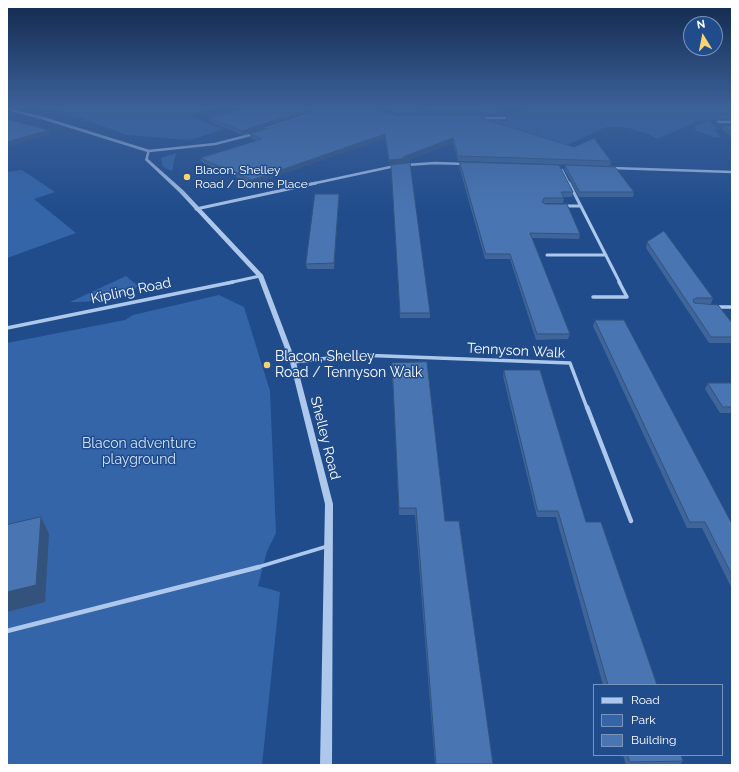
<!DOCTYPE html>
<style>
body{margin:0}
#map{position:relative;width:739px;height:772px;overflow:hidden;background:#204c8c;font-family:Raleway,sans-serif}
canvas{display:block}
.frame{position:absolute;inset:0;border:8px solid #fff;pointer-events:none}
.legend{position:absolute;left:593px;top:684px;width:130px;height:72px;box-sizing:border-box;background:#204c8c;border:1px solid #7994ba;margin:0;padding:5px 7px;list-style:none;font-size:12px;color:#fff}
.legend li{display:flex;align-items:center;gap:8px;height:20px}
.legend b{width:20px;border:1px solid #7994ba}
.north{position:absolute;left:683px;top:16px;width:40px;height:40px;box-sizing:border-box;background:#204c8c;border:1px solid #7994ba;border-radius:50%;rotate:350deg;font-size:11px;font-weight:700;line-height:16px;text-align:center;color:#fff}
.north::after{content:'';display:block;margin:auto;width:14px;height:18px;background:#f9d46e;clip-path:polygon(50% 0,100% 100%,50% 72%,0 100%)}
</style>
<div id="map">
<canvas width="739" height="772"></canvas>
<div class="frame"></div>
<ul class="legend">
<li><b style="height:5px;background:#adc8eb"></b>Road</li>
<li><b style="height:11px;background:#3465a9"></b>Park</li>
<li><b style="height:11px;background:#4976b3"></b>Building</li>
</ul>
<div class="north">N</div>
</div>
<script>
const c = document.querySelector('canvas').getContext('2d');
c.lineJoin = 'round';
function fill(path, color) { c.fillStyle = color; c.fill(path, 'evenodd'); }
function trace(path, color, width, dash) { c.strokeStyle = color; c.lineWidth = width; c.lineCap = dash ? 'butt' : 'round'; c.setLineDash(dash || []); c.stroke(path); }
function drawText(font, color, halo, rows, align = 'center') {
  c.font = font + ' Raleway,sans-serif'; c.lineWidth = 3; c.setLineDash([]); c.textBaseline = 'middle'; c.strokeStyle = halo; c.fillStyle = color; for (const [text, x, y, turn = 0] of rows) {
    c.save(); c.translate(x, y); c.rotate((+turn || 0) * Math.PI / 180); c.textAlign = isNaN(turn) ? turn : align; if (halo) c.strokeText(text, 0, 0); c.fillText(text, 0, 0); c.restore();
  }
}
fill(new Path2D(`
 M36 107H219L188 116 223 129 191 140 127 135 64 112Z
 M527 107H732V119L700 120 657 139 649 134 624 127H606L543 156 480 120 507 121 508 114Z
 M708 121 720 129 714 130 721 137H714L695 130V126Z
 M176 153 172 171 163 167 161 158Z
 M22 170 55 192 34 199 76 233 7 258V172Z
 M126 276 138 286C121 300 92 302 70 302Z
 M219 295 244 307 270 391 276 533 267 551 258 586 280 592 262 765H7V343L125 320 133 315Z`), '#3465a9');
trace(new Path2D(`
 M255 568 328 546`), '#adc8eb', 3.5);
trace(new Path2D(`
 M7 631 259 567`), '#adc8eb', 4.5);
trace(new Path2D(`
 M480 118H505
 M718 122H732
 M266 129 334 107
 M149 151 215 144 254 134
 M406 165 435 163 465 164
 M612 168 732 172
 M562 170 569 184
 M311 184 395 166`), '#adc8eb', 2.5);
trace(new Path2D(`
 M569 183 620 283
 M563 206H580
 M196 209 316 183
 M547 255H606
 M228 283 260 276`), '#adc8eb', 3);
trace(new Path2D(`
 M593 297H627L619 282
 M716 307H732
 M7 328 233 282
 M293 362 358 355 570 363 587 408`), '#adc8eb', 3.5);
trace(new Path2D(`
 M587 407 631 521`), '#adc8eb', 4.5);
fill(new Path2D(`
 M7 108 44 117 150 150 148 159 183 190 263 275 296 362 333 504 332 765H320L325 504 290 362 258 277 179 192 145 160 147 152 41 119 7 110Z`), '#adc8eb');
fill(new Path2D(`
 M372 107H493L502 114 498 115 399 114Z
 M317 110 243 135 210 122V118Z
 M399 116H485V119L611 161 610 166 458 161 453 143 410 159V162L389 164 385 138 253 184 201 162 200 158 256 141 251 138 250 134Z
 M724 126H732V138L723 130Z
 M460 162 573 192 572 197H564V198L563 203H544L580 234 579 239 532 238 570 334 568 339 536 340 510 259H485L459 166Z
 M391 165 430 313V318H400Z
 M565 165 634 192 633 197H579L565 170Z
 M339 194 334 269H307L306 264Z
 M647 242 713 298 711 304H702L732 323V343H709L646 248Z
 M595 320 732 524V589L702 528H687L593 326Z
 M392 363 445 521 493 764V765H435L415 515H399L392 369Z
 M504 370 586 522 657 685H603L556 517H537L503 376Z
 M708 383H732V413H720L705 389Z
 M623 755H681L683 761 680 765H626Z`), '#3f659a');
fill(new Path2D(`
 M315 107H317V110L243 135 242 131Z
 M503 110 502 114 498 115 499 111Z
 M49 130 51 134 7 147V142Z
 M385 134V138L253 184 252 180Z
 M453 138V143L410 159V162L389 164V160L403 157Z
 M339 194V199L334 269V263Z
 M41 517 49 534 45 602 7 612V592Z`), '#33537d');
const building = new Path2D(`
 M249 107H315L242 131 210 118Z
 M335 107H366L399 116H485L481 118 574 147 594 138 611 161 458 156 453 138 403 157 410 158 389 160 385 134 252 180 200 158 262 139 250 134Z
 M386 107H493L503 110 499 111 400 110Z
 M7 119 49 130 7 142Z
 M724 126H732V133Z
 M460 162 559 165 573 192H561L564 198H544L542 202 545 204H567L580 234 530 233 570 334H537L510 254H486Z
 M410 163 430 313H400L391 165Z
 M565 165 615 167 634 192H580Z
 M315 194H339L334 263 306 264Z
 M664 231 713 298H696L693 300 694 303 718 305 732 323V337H711L647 242Z
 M595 320H624L732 524V575L705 522H690Z
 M427 362 445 521H459L493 764H436L416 508H399L392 363Z
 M504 370H540L586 522H601L657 685H608L558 511H538Z
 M708 383H732V407H723Z
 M41 517 36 585 7 592V525Z
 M628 755H681L683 761 630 762Z`);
fill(building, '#4976b3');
trace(building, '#33537d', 1);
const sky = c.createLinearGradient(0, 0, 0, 215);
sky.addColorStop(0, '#122a4d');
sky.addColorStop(0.5, '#3c6199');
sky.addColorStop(1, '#3c619900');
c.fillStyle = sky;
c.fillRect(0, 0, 739, 215);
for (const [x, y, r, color] of [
 [187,177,4,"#f9d46e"],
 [267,365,4,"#f9d46e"]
]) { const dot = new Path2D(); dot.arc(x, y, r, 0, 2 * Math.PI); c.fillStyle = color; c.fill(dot); trace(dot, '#204c8c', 1.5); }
drawText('12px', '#fff', '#204c8c', [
 ["Blacon, Shelley",195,170],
 ["Road / Donne Place",195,184]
], 'left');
drawText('14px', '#fff', '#204c8c', [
 ["Kipling Road",131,291,-12],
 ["Tennyson Walk",516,351,3],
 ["Shelley Road",325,438,76]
]);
drawText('14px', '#fff', '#204c8c', [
 ["Blacon, Shelley",275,357],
 ["Road / Tennyson Walk",275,373]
], 'left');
drawText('14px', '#d2e3f8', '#204c8c', [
 ["Blacon adventure",139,444],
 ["playground",139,460]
]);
</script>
